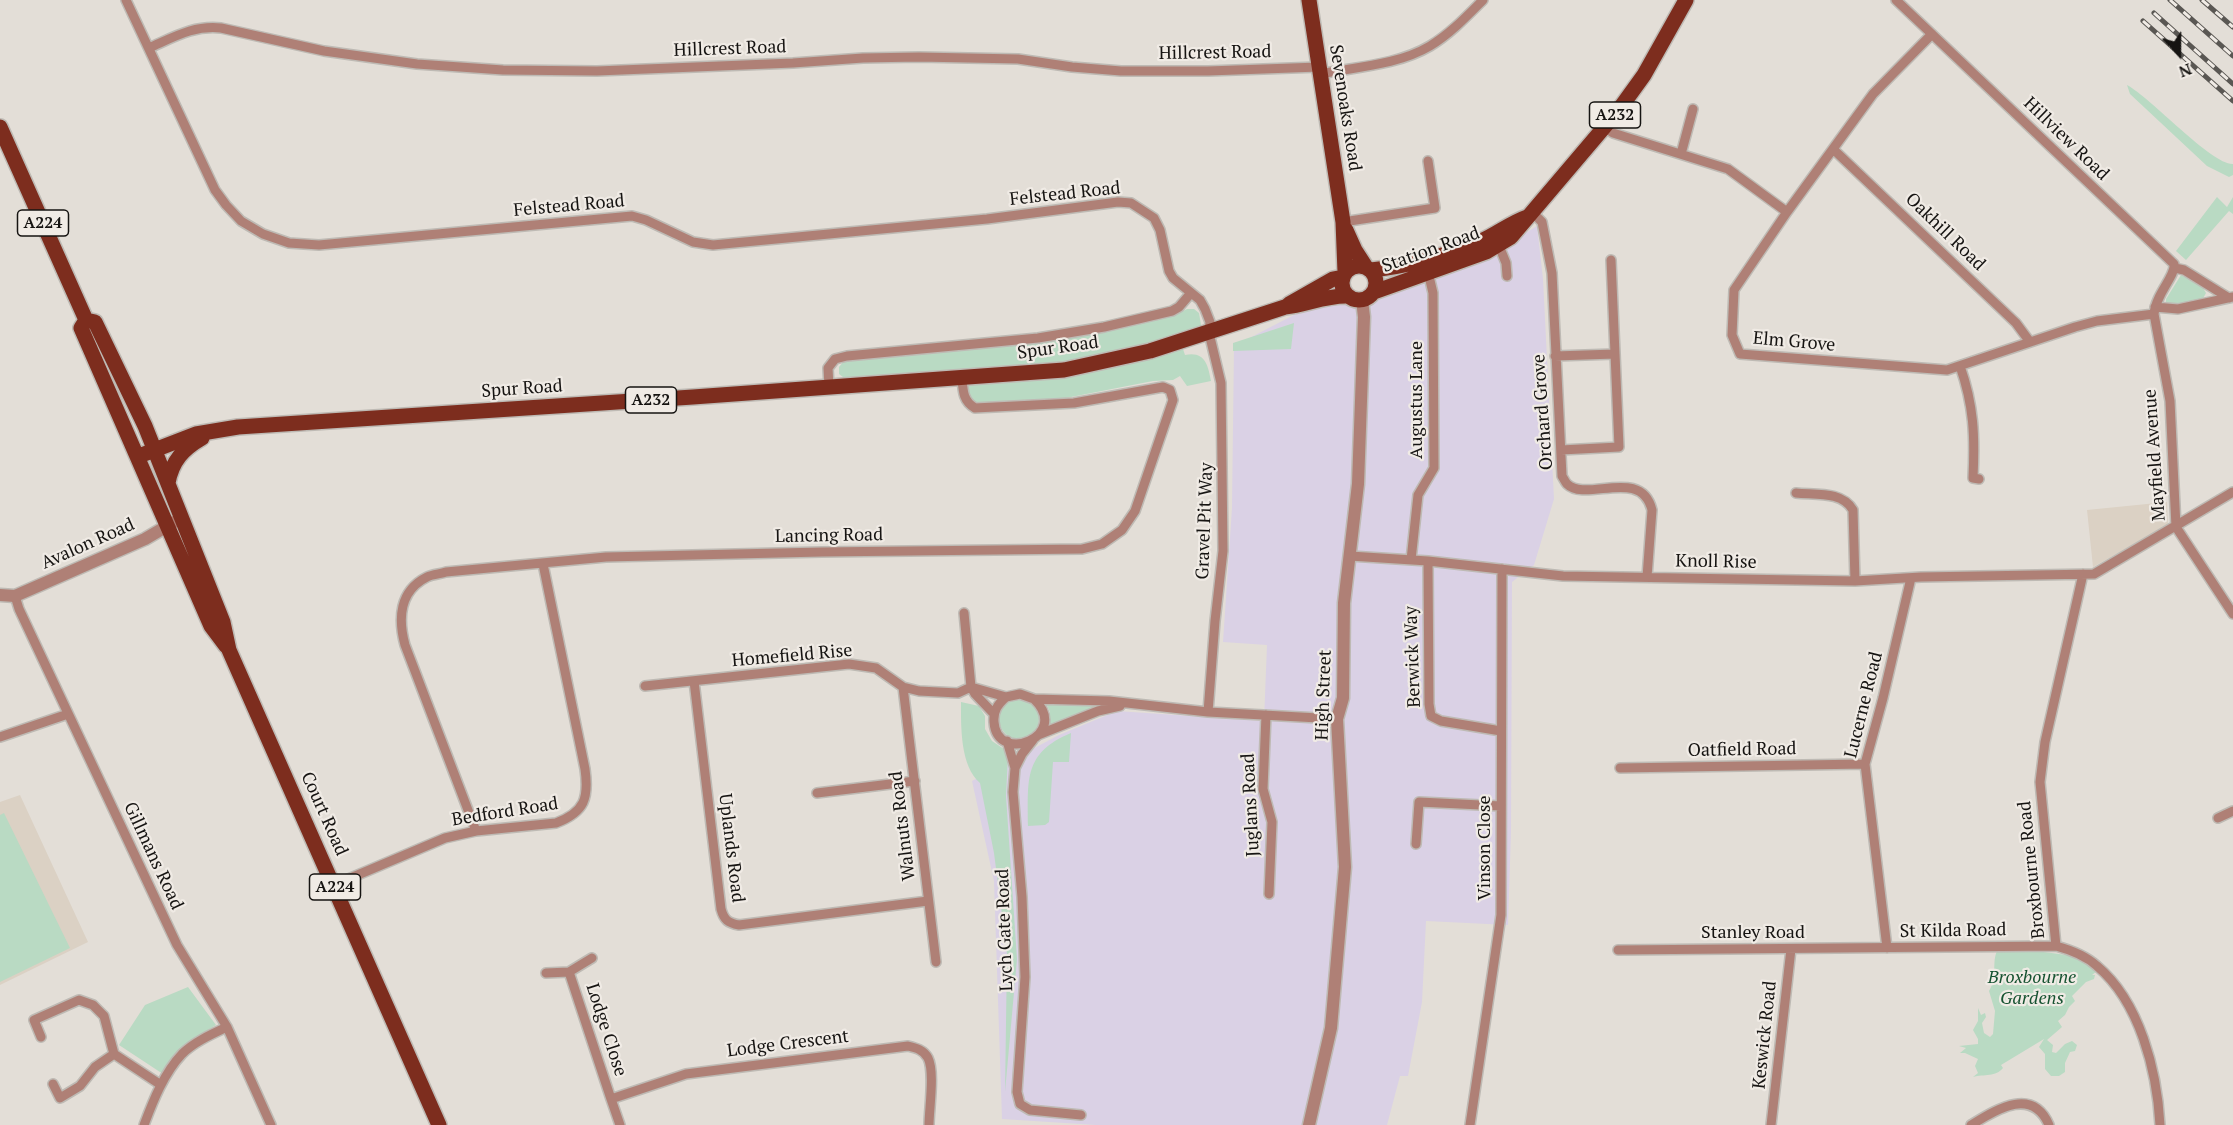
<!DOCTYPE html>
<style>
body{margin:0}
#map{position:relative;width:2233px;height:1125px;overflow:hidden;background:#e3ded7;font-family:"PT Serif",serif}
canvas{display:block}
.north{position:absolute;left:2149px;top:24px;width:60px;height:60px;-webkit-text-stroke:4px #f0ebe5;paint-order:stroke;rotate:159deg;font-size:16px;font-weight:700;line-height:24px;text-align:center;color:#161412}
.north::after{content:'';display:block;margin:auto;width:21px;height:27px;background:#161412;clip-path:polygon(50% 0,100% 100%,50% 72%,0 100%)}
</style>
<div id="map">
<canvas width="2233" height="1125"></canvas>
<div class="north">N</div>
</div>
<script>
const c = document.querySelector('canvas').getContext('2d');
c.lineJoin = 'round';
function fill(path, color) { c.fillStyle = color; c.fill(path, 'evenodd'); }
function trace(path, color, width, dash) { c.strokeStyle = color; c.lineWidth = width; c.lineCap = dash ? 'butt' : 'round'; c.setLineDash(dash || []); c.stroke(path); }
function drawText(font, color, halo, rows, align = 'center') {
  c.font = font + ' "PT Serif",serif'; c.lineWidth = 4.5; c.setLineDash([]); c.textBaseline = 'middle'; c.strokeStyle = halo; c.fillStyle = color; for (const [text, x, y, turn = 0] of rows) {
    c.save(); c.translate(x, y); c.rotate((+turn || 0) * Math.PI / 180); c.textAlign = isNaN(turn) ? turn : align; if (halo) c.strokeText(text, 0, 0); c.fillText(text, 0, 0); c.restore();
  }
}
fill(new Path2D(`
 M1537 226 1543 279 1554 499 1534 565 1512 582 1511 832 1508 925 1426 921 1422 1002 1408 1076H1400L1387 1125H1096L1002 1119 994 881 972 781 1059 735 1117 711 1264 721 1267 645 1223 642 1232 508 1234 346 1319 302 1365 304 1499 249Z`), '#dad1e5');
fill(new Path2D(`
 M2167 502 2168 525 2093 567 2087 510Z
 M20 795 88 942 0 985V802Z`), '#dbd1c4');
fill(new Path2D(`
 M2127 85C2151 98 2212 165 2233 164V175L2229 177 2207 166 2130 94Z
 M2217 197 2227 207 2233 197V214L2229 211 2186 260 2176 251Z
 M2181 275 2203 288 2206 293 2201 302 2171 307 2166 305V299Z
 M1187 309H1194L1199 313 1201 325 1198 331 1111 354 1064 363 847 380 839 374V367L844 361 1059 340 1179 313Z
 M1294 323 1291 349 1233 351V343Z
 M1183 349 1185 355C1205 351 1208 365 1211 381L1187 386 1180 376 1173 380 1153 381 1066 398 978 403 971 400 967 389 968 384 1107 367Z
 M999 719a20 20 0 1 1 40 0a20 20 0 1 1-40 0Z
 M961 702 979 706 985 716V729L992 741 1004 749 1008 756 1006 796 1017 959 1005 1092 1007 954 994 853 980 783C960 766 961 726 961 702Z
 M1045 702 1103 705 1049 728 1050 712Z
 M1071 733 1069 762H1053L1049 822 1045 825 1028 826C1028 780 1023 753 1071 733Z
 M4 813 70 948 0 982V815Z
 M2009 941 2044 952 2074 956 2097 971 2092 975H2095L2094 979 2086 982 2072 996 2075 1001 2069 1007 2065 1015 2058 1021 2062 1027 2047 1040 2053 1045 2052 1052 2056 1053 2065 1044 2072 1041 2077 1045 2075 1051 2070 1052 2065 1063V1072L2059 1076H2051L2045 1069V1054L2039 1047 2044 1039 2001 1065 2003 1068C1996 1077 1984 1074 1973 1077L1978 1073 1975 1066 1978 1059 1965 1053H1960L1966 1048 1959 1046 1978 1044V1039L1973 1030 1978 1021V1008L1981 1015 1985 1013 1986 1017 1982 1023 1984 1033 1990 1037 1993 1034 1995 1011 1989 991C2001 972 1985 951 2009 941Z
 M188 987 216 1025 187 1043 163 1074 119 1045 145 1005Z`), '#b9dac3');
const minor = new Path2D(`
 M126 0 215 190 226 205 241 221 263 234 289 243 319 245 632 216 646 220 693 242 713 245 987 219 1118 202 1131 203 1154 218 1160 230 1169 271 1173 278 1200 300 1205 309 1210 322 1209 333 1221 383 1223 551 1215 621 1208 712
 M1896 0 2174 264C2176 276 2156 293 2154 314L2170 401 2176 527 2233 614
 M1932 34 1873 94 1787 212 1734 290 1732 335 1740 354 1947 370 2075 327 2097 321 2154 314
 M149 48C174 37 194 25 221 28L324 51 417 64 503 70 597 71 793 63 863 58 919 57 1018 59 1072 67 1121 71H1208L1319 67
 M1320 74C1356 67 1398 65 1430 46 1450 34 1466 17 1483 0
 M1605 128 1613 133 1728 169 1787 212
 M1833 149 2016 323 2030 342
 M1681 154 1693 109
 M1532 212 1542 222 1552 273 1562 476C1564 479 1565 482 1567 484 1586 503 1641 466 1652 510L1647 577
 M1343 222 1435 208 1428 161
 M1497 241 1506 263 1507 276
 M2175 268 2184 270 2229 298
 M2155 307 2178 309 2233 297
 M1555 356 1615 354
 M1960 366C1974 406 1975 436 1973 478L1979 479
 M829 387 828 368 835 359 847 356 1038 338 1104 327 1172 311 1179 307 1191 293
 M1561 450 1619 447 1611 260
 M1796 493C1816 495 1842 491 1853 510L1855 581
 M1350 556 1428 561 1563 576 1855 581 1921 577 2094 574 2233 492
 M1411 560 1418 495 1434 468 1433 293 1428 272
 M1428 561 1429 704 1431 716 1441 721 1501 731
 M2083 574 2045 742 2040 782 2056 946C2071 950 2085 955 2097 966 2140 1002 2157 1071 2160 1125
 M15 596 19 609 177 945 227 1027 271 1125
 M964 613 971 687 975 694 994 714
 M694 681 721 909C724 920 728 923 739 925L928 901
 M645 686 849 664 876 668 903 687 919 691 958 693 971 687 1006 697 1020 694 1034 699 1109 701 1208 712 1337 719
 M903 687 936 962
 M1006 697C998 704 993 711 994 722 997 766 1072 736 1034 699
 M1266 715 1263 789 1272 822 1269 894
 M1038 735 1098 711 1120 706
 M0 737 68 714
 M1007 741 1015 768 1013 792 1022 897 1025 977 1017 1092 1020 1104 1030 1110 1081 1115
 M1015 768 1022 754 1033 740
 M1620 768 1865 764
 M817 793 915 781
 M2218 818 2233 811
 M476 831 405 645C398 619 399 591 427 577 433 574 441 574 446 572L606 557 822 552 1082 549 1102 544 1122 530 1135 511 1173 400 1170 390 1163 387 1074 403 975 408C963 401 963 391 962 378
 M1416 844 1419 802 1501 806
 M334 885 445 838 476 831 556 823C585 812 589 798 585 769L543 564
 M1887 948 1865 764 1883 698 1911 578
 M1618 950 2056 946
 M569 972 592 958
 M546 973 569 972 611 1099
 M41 1037 34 1020 79 1000 93 1005 104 1016 114 1054 161 1085
 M53 1084 60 1098 80 1086 95 1067 114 1054
 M144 1125C153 1101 164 1073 182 1054 194 1042 212 1034 227 1027
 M620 1125 611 1099 686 1074 908 1046C916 1048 924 1050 928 1058 935 1072 929 1109 929 1125
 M1470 1125 1501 915 1502 569
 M1771 1125 1791 949
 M1971 1125C1996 1110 2032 1086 2049 1125`);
const tertiary = new Path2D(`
 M0 595 15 596 145 539 174 522
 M1309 1125 1331 1028 1345 867 1337 719 1343 698 1344 603 1358 484 1364 317 1362 300`);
const primary = new Path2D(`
 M1309 0 1343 222 1345 272
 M0 127 86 320
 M1346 230 1355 250 1366 267
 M1342 283a17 17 0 1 1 34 0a17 17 0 1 1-34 0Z
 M1371 270C1409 266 1445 256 1481 241 1497 234 1510 223 1527 217
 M1374 292 1486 252 1511 237 1618 111 1644 75 1686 0
 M1289 304 1333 279 1343 277
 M86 320 95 322 145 426 223 622 229 650 439 1125
 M86 320 81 328 211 626 226 646
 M139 456 196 434 238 427 693 397 1064 370 1150 351 1285 307C1306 305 1326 295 1348 296
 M168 483C172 461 183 449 202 438`);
trace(minor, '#bebab4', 12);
trace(tertiary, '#bebab4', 15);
trace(primary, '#bebab4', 18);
trace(minor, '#af8076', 9);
trace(tertiary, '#af8076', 12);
trace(primary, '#7d2d1e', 15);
const rail = new Path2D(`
 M2170 0 2233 56
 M2202 0 2233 27
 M2154 13 2233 84
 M2143 21 2233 101`);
trace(rail, '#5a5753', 5);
trace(rail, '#f0ebe5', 3, [9]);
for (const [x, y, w] of [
 [1615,115,51],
 [43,223,51],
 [651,400,51],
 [335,887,51]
]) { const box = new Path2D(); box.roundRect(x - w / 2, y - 13, w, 26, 4.5); c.fillStyle = '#f0ebe5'; c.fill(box); trace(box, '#161412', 1.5); }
drawText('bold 16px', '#161412', null, [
 ["A232",1615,115],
 ["A224",43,223],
 ["A232",651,400],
 ["A224",335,887]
]);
drawText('18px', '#161412', '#f0ebe5', [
 ["Hillcrest Road",730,49,-2],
 ["Hillcrest Road",1215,53,-1],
 ["Sevenoaks Road",1345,108,81],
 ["Hillview Road",2066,139,44],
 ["Felstead Road",1065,194,-6],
 ["Felstead Road",569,206,-5],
 ["Oakhill Road",1945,232,44],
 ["Station Road",1431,250,-20],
 ["Elm Grove",1794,342,5],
 ["Spur Road",1058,348,-8],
 ["Spur Road",522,389,-4],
 ["Augustus Lane",1417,400,-90],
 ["Orchard Grove",1543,412,-94],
 ["Mayfield Avenue",2155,455,-94],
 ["Gravel Pit Way",1205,521,-88],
 ["Lancing Road",829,536,-1],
 ["Avalon Road",88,544,-24],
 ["Knoll Rise",1716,562,1],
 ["Homefield Rise",792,656,-5],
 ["Berwick Way",1413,657,-92],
 ["High Street",1324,695,-88],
 ["Lucerne Road",1864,705,-76],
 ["Oatfield Road",1742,750,-1],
 ["Juglans Road",1251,805,-93],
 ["Bedford Road",505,812,-9],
 ["Court Road",324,814,66],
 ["Walnuts Road",903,826,-97],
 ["Uplands Road",731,848,83],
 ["Vinson Close",1485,848,-90],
 ["Gillmans Road",153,856,65],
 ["Broxbourne Road",2032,870,-96],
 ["Lych Gate Road",1005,930,-92],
 ["St Kilda Road",1953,931,-1],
 ["Stanley Road",1753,933],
 ["Lodge Close",606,1030,72],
 ["Keswick Road",1765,1035,-84],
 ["Lodge Crescent",788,1044,-7]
]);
drawText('italic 18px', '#155230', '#f0ebe5', [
 ["Broxbourne",2032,978],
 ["Gardens",2032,999]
]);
</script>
